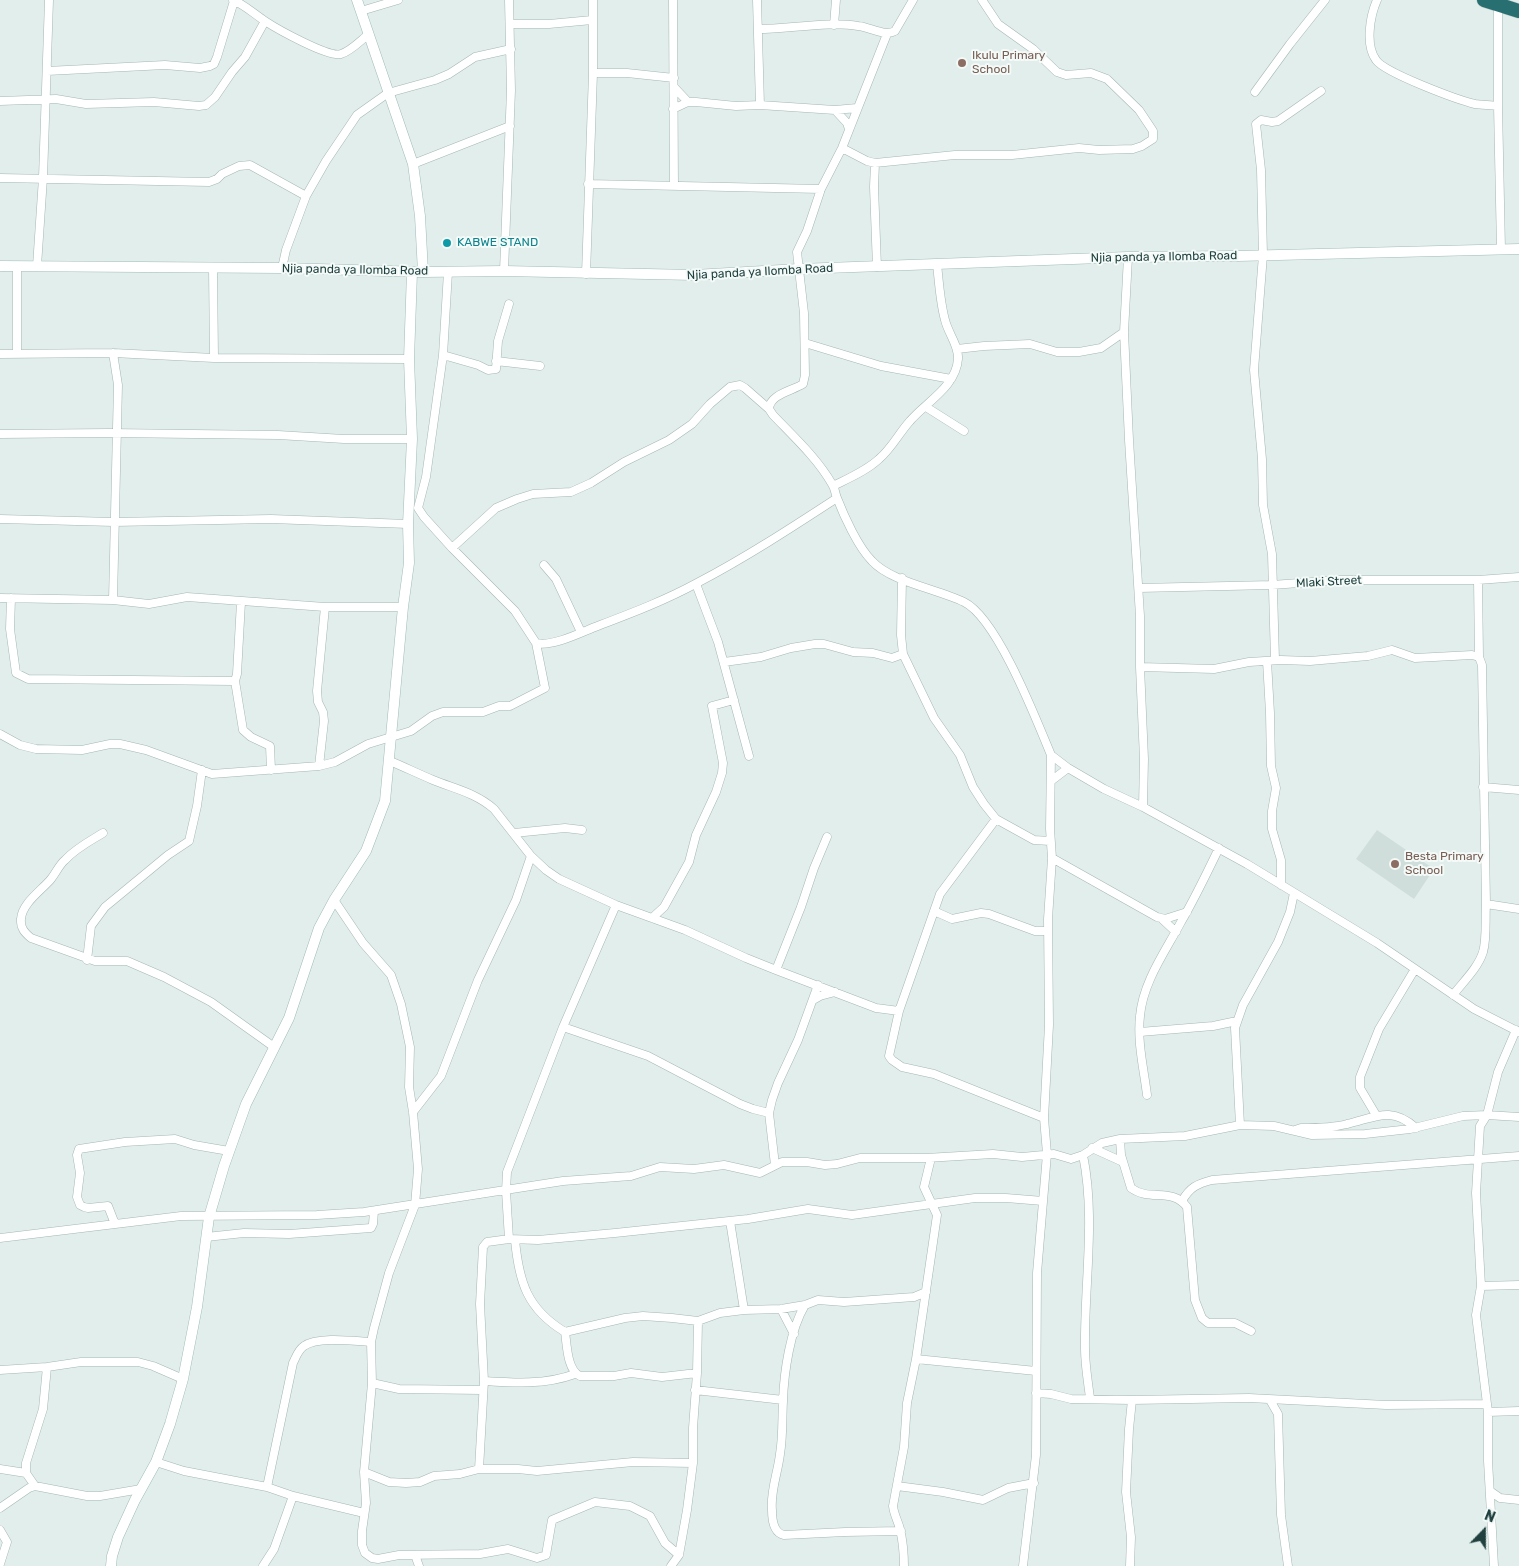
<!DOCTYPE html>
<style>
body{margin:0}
#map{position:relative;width:1519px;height:1566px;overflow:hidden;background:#e2eeeb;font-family:Rubik,sans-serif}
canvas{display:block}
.north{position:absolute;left:1459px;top:1506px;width:50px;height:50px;-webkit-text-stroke:4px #f3faf8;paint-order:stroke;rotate:22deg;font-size:14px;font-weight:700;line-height:20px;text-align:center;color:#20413f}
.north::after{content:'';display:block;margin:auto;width:18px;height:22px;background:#20413f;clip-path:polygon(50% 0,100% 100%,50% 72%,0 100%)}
</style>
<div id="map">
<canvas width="1519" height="1566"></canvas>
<div class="north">N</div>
</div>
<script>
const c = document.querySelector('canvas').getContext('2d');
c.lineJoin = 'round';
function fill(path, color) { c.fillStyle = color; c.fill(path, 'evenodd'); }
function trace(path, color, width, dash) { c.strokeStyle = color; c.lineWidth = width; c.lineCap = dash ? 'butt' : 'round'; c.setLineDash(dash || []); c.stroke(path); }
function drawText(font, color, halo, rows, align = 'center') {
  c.font = font + ' Rubik,sans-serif'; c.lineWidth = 4; c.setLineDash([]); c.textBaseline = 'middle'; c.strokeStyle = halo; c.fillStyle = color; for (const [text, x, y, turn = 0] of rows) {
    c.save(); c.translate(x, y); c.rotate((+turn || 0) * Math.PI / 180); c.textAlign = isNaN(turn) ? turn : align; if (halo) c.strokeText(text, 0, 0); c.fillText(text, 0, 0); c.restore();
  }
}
fill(new Path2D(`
 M1377 830 1434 869 1414 899 1356 859Z`), '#d0dedb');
const street = new Path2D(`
 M233 0C245 5 254 14 265 21 277 29 329 58 341 54 351 51 361 40 369 34
 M673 0 674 186
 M757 0 760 105
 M1377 0C1370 16 1365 45 1376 60 1385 73 1458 100 1475 104 1482 105 1490 105 1498 106
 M1498 4V106L1501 249
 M361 11 398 0
 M510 24H549L592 20
 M834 25 836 0
 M758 29C789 29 829 21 858 26 870 27 885 37 895 31L913 0
 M887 34 842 148 821 189 807 231 797 252 804 313 805 375 803 384C792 391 770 394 769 409L773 415C794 437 817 458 832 484 835 488 835 493 837 498 844 516 858 547 872 561 891 582 938 589 964 602 997 618 1036 719 1051 755L1068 768 1104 789 1143 807 1247 864 1377 943 1474 1009 1519 1032
 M47 71 165 65 200 68 210 66 214 64 217 57 234 1
 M593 73H627L674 78
 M674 87 688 102
 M1255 92 1290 44 1325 0
 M0 101 56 99 86 104 154 102 199 106 206 105 215 97 232 72 245 57 265 21
 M673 109 688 102H696L736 106 760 105 835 110 847 123 849 129
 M835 110 857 108
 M842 148 867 161 875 163 955 155H1012L1079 148 1099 150 1133 149 1142 146 1153 139V131L1139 110 1107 79 1091 73 1066 75 1057 72 1033 49 998 24 982 0
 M875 163 874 187 877 267
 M413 164 510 126
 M0 178 209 182 217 179 222 174 239 166 250 165 306 196
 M588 184 821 189
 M1128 257 1124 332 1129 440 1140 616V667L1144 759 1143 807
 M17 266V354
 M37 266 43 178 49 0
 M213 268 214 358
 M282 268 286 250 306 196 326 161 357 115 388 93 435 80 449 74 475 57 511 49
 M504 271 511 90 509 0
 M448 272 443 355 426 477 418 508 424 517 452 548 515 611 536 643C552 647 580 633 595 627 629 614 664 601 697 583 745 558 791 528 837 498
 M586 274 593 73V0
 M805 343 881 366 951 379
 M957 349 984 346 1030 344 1057 352H1079L1101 348 1124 332
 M0 354 113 353 214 358 409 359
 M443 355 478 365 488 370 496 369 498 341 509 304
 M496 361 540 366
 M926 407 964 431
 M0 434 109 433 278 435 344 439H412
 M833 486C849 478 866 471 879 459 892 448 899 433 910 421 926 402 956 387 958 359 959 346 948 333 945 320 940 302 939 282 937 264
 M0 519 114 522 271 519 408 524
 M452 548 496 508 517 499 533 494 571 492 591 483 624 462 669 440 692 424 710 404 730 387 740 385 745 388 769 409
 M544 565 556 579 581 632
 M902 578 901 635 903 654 934 718 960 755 973 787 984 804 996 819 1034 840 1050 841
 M1478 580 1479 657
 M696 584 718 642 749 756
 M1139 588 1272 585 1340 580H1478L1519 577
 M0 598 113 600 149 604 187 597 325 607H403
 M11 598 10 629 16 673 28 679 235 681 237 674 241 602
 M113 600 118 385 113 353
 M1275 660 1272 554 1263 505 1262 459 1254 370 1263 255 1261 170 1256 124 1261 120 1272 122 1278 121 1321 91
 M1267 661 1270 713 1271 766 1276 788 1272 811V829L1281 860V885
 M724 662 761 657 791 648 815 644H824L853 652 873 653 892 658 903 654
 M1140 667 1214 669 1249 662 1281 660 1310 661 1368 656 1392 650 1415 658 1472 655 1479 657 1482 665 1486 904C1485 920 1487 938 1483 952 1478 968 1463 982 1453 995
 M235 681 243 730 251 737 270 746 271 770
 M0 734 20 745 36 749 82 750 110 744H120L146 750 212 774 319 766 335 762 368 744 411 731 432 716 443 712H483L499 706H510L545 688 536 643
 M390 761C404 767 419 774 433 780 455 789 476 793 494 809L531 856 546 870 559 879 616 905 685 930 746 958 776 970 876 1008 899 1011
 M319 766 324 721 323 712 318 702 317 691 325 607
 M1051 781 1068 768
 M1483 787 1519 790
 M996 819 940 894 899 1011 889 1056 892 1060 902 1067 934 1074 1044 1118
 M103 833C90 841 76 848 65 860 59 865 56 873 51 879 42 890 22 903 21 919 20 928 25 933 31 938L95 961H127L164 977 211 1002 274 1047
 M514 833 565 828 582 830
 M1052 858 1157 917 1165 919 1187 912
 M334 900 363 943 391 975 401 1004 410 1047 409 1087 413 1112 418 1169 415 1205 389 1273 374 1328 371 1342 372 1383 364 1472 366 1503 362 1531V1545L365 1553 372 1558 378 1559 399 1555 480 1554 508 1549 537 1558 546 1555 552 1520 595 1502 630 1506 650 1516 665 1543 679 1555
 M1486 904 1519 909
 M934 911 952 919 981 913 989 914 1035 931H1048
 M652 918 664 907 689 862 696 835 716 792 722 773 723 763 712 706 734 700
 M1161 918 1176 932
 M87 960 91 926 105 907 168 855 189 841 197 806 202 770
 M776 970 801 907 814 868 827 837
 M813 1000 820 996 835 992
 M563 1027 648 1056 740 1104 753 1109 769 1113
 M1140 1032 1213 1026 1237 1021
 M1147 1095C1144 1070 1137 1042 1140 1016 1143 982 1165 952 1181 922 1195 898 1207 873 1219 848
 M413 1112 441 1076 478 980 516 900 531 856
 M1376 1115 1360 1088V1077L1379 1029 1415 969
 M1240 1125 1235 1028 1243 1005 1278 942 1290 912 1294 893
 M1295 1130 1301 1128C1317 1128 1332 1128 1347 1124 1374 1118 1391 1105 1416 1128
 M1120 1139 1121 1155 1131 1188C1150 1202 1172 1187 1187 1207L1195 1300 1202 1318 1208 1323H1235L1251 1331
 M1092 1148 1123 1162
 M1083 1155C1096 1219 1084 1284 1085 1349 1085 1365 1088 1382 1090 1398
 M775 1165 769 1113 772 1100 778 1083 798 1040 818 985
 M1182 1201C1190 1187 1197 1184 1212 1180L1519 1156
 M730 1221 744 1310
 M115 1224 108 1206 88 1208 84 1207 80 1205 77 1197 80 1173 77 1155 79 1149 125 1142 175 1139 194 1145 229 1151
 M206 1237 244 1233 289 1234 371 1228 373 1224 374 1211
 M0 1238 181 1216 317 1215 364 1212 563 1181 631 1176 660 1167 694 1169 724 1165 760 1173 782 1162H807L825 1165 837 1164 860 1158H926L993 1154 1022 1157 1054 1154 1071 1159 1083 1155 1102 1143 1120 1139 1185 1136 1240 1125 1274 1126 1312 1135 1365 1134 1410 1129 1463 1116 1487 1115 1519 1117
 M509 1239 506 1191 507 1172 563 1027 616 905
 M515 1240C519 1282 527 1309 565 1332L625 1318 643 1316 672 1318 698 1321 720 1313 744 1310 781 1309 805 1305 818 1300 844 1302 914 1297 926 1292
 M1481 1286 1519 1285
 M805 1305C790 1330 784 1372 783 1401 782 1419 783 1436 780 1454 778 1472 770 1492 772 1510 772 1520 774 1533 784 1535L845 1532 901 1531
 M781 1309 794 1334
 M565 1332C567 1345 567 1370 580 1376H614L631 1373 662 1377 697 1373
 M916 1359 1036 1371
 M0 1370 47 1367 81 1362H138L153 1366 183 1379
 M484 1381C515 1383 545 1385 575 1374
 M372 1383 399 1389 483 1390
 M695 1390 783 1400
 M1036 1393 1051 1394 1071 1399 1132 1400 1249 1398 1386 1405 1487 1404
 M1270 1400 1278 1414 1281 1515 1288 1566
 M1488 1412 1519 1411
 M156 1462 184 1471 267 1487 293 1496 364 1513
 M0 1469 26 1473
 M479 1469 484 1381 480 1304 483 1247 487 1242 509 1239 538 1240 615 1233 748 1219 808 1209 852 1215 975 1198H1006L1043 1201
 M364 1472 389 1482 406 1483 420 1482 434 1476 460 1474 479 1469H518L537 1471 633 1462 693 1463
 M35 1486 26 1473V1463L43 1409 47 1367
 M897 1486 943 1492 983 1500 1008 1488 1034 1483
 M267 1487 293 1363C296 1357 298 1350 304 1346 317 1336 355 1341 371 1342
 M1490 1491 1500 1498 1519 1500
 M0 1508 29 1488 35 1486 87 1496H100L141 1489
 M0 1530 7 1542 0 1564
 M415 1555 419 1566
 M263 1566 274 1549 293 1496
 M671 1566 679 1555 687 1510 693 1463V1428L697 1373 698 1321
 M904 1566C904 1554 903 1542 900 1529 898 1521 894 1515 893 1506L904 1447 907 1403 916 1359 937 1215 924 1187 931 1158
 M1023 1566 1036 1455 1037 1273 1047 1154 1044 1118 1049 1025 1048 919 1052 858 1050 829 1051 755
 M1130 1566 1131 1537 1126 1492 1129 1429 1132 1400
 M1494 1566 1488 1461V1412L1476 1315 1481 1286 1476 1193 1480 1126 1487 1115 1498 1072 1516 1030`);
const secondary = new Path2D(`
 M357 0 413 164 420 216 423 272
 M0 266 282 268 423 272 504 271 694 275 799 269 1128 257 1238 256 1519 249
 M111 1566 112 1556 118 1537 135 1500 156 1462 170 1424 183 1379 197 1307 209 1217 224 1166 246 1104 289 1018 319 928 334 900 366 851 385 801 403 607 409 563 408 524 412 439 409 359 412 272`);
const highway = new Path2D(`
 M1484 0 1519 11`);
trace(street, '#a4b7b4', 9);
trace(secondary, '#9fbbb7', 11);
trace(highway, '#c1cac9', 15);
trace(street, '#fff', 8);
trace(secondary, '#fff', 10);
trace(highway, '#286f71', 14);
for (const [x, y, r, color] of [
 [962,63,5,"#8d6e63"],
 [447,243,5,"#0f9aa8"],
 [1395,864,5,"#8d6e63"]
]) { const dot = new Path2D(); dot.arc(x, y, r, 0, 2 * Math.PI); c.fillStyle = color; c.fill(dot); trace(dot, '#f3faf8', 2); }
drawText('12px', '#785e54', '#f3faf8', [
 ["Ikulu Primary",972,56],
 ["School",972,70],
 ["Besta Primary",1405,857],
 ["School",1405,871]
], 'left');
drawText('12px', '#0d838f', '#f3faf8', [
 ["KABWE STAND",457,243]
], 'left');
drawText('12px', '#20413f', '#f3faf8', [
 ["Njia panda ya Ilomba Road",1164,257,-1],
 ["Njia panda ya Ilomba Road",355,270,1],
 ["Njia panda ya Ilomba Road",760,272,-3],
 ["Mlaki Street",1329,582,-3]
]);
</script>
